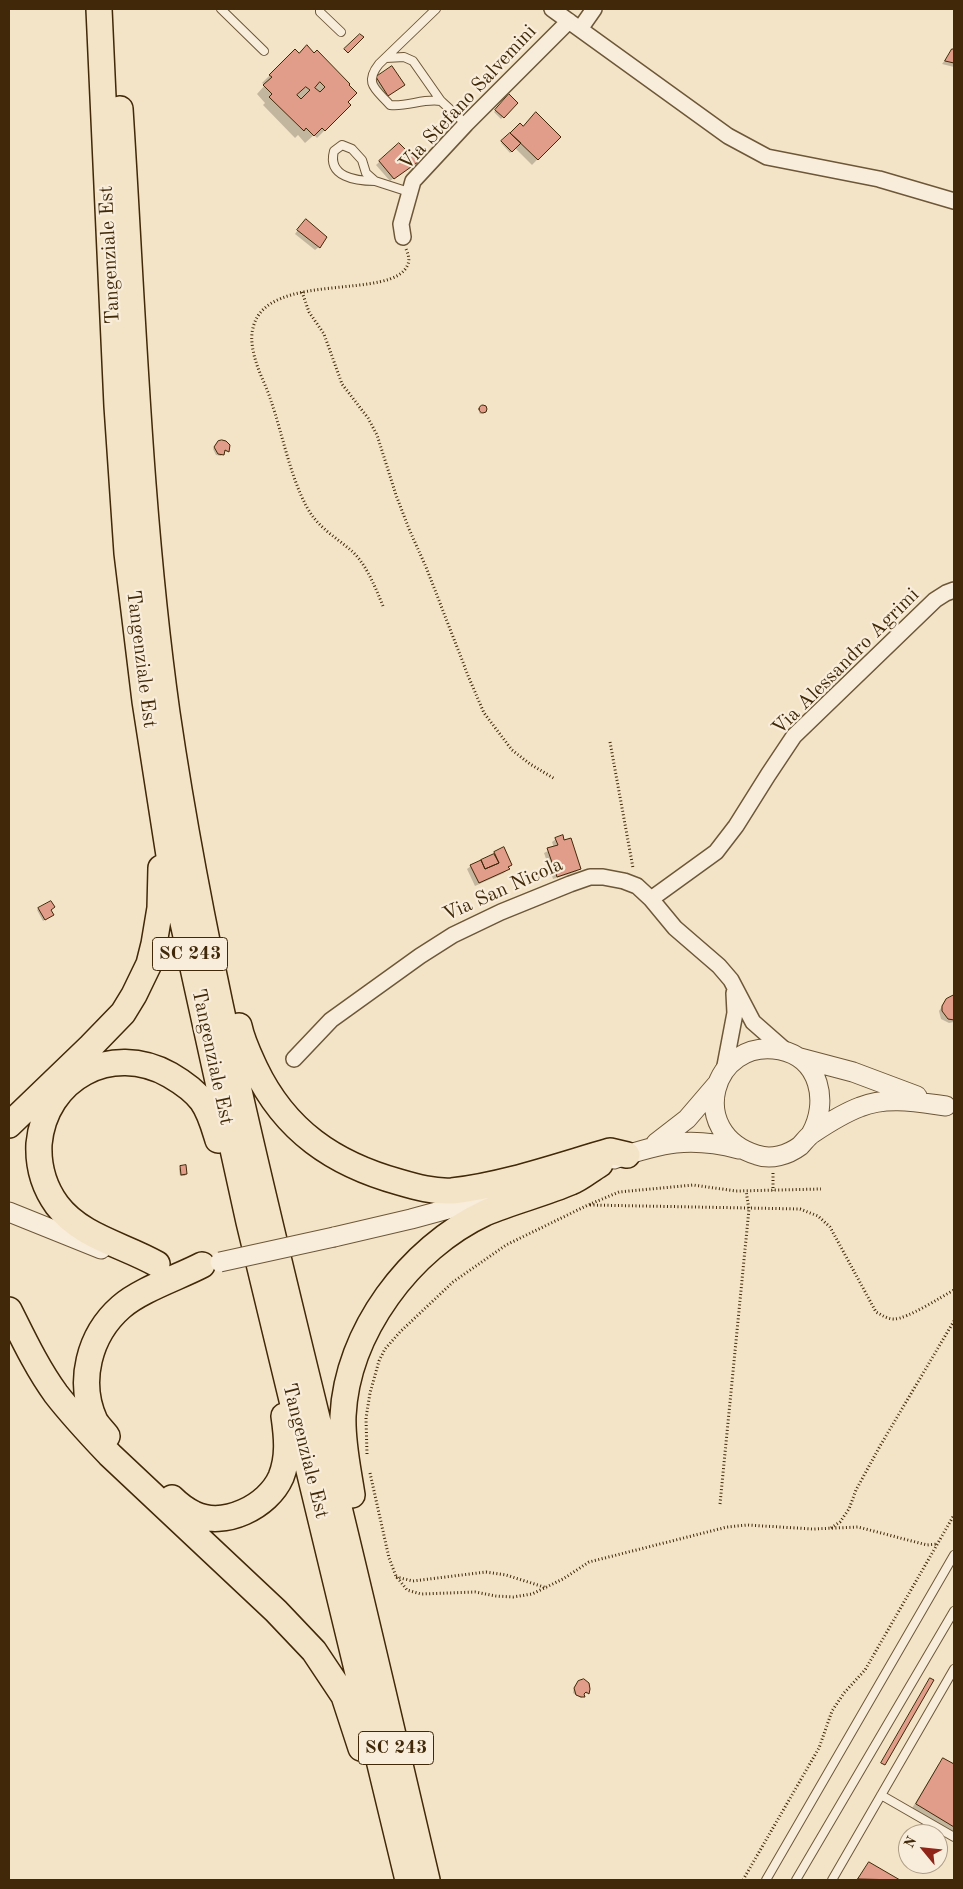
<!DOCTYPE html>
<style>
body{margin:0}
#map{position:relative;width:963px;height:1889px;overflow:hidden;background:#f4e4c7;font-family:"Old Standard TT",serif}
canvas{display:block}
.frame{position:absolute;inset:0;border:10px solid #402808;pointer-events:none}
.north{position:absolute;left:898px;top:1824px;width:50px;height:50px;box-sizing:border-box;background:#f8eddb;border:1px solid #ae9e87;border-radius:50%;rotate:298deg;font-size:14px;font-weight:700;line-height:20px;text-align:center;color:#402808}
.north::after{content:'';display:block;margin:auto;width:18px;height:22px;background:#8f2418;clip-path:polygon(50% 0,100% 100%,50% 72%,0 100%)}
</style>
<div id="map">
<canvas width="963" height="1889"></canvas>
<div class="frame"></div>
<div class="north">N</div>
</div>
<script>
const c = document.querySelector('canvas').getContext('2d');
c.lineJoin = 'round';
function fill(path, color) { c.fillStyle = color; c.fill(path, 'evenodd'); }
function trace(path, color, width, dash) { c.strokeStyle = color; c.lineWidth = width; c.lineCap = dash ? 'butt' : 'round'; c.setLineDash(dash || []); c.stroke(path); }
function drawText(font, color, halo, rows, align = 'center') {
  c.font = font + ' "Old Standard TT",serif'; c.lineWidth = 4.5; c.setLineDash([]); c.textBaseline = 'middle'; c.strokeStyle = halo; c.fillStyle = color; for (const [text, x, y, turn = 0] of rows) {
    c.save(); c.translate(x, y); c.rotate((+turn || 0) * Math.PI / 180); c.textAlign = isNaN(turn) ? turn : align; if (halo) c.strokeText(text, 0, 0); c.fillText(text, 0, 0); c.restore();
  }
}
fill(new Path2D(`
 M295 50 350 105 317 138 314 135 305 143 298 135 295 138 263 105 265 103 257 94 265 85 262 83Z
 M953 50 954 51V67L942 64Z
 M377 78 403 85 384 99 374 82Z
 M509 96 516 103 501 119 494 112Z
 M520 125 523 127 559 137 532 165 515 148 510 153 501 143Z
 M399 144 412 165 390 181 376 165Z
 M302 224 319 247 315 250 295 234Z
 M483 407 486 409 481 414 479 413Z
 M217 444 228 451 227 452 224 451 221 456 216 455 213 449Z
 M556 839 580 868 576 872 553 879 544 853 554 848 552 842Z
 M503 849 511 865 508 869 504 873 475 886 467 869 471 866Z
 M38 909 49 910 51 916 43 921 37 910Z
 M954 996V1022L949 1023 941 1019 939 1011 946 1000Z
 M181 1167 186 1174 185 1176H180L179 1169Z
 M581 1681 588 1693 587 1694 581 1691 584 1696 581 1698 573 1693 574 1687Z
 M944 1759 954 1765V1835L911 1810 938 1765Z
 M869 1864 898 1880H856Z`), '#0003');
const building = new Path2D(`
 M360 34 364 37 348 53 344 49Z
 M307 45 314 53 317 50 350 84 349 85 357 93 348 102 351 105 325 131 322 128 314 136 306 128 304 131 269 97 272 94 263 85 272 77 269 75 295 49 299 53ZM320 82 325 87 320 92 315 88ZM306 87 310 90 301 99 297 95Z
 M952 49H954V63L945 61Z
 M392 66 405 85 388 96 376 77Z
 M509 94 518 103 504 118 495 110Z
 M536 112 561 137 538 160 510 133 520 123 523 126Z
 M510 133 521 143 512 152 501 141Z
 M399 143 418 162 394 179 379 161Z
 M306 219 327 237 320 248 297 230Z
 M479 409a4 4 0 1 1 8 0a4 4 0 1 1-8 0Z
 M222 440 226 441 230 445 229 452 225 450 224 455 218 454 214 447 218 441Z
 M563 835 564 840 571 838 581 869 557 877 547 848 558 845 555 838Z
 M504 847 512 865 508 867 510 869 479 883 470 865 481 860 485 869 499 863 494 852Z
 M494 854 499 863 485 869 481 860Z
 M51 901 55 907 51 910 54 915 45 920 38 908Z
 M954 995V1020L948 1019 942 1011V1006L946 999Z
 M186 1165 187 1174 181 1175 180 1166Z
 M930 1678 934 1680 885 1765 881 1763Z
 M584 1679 589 1683 590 1689 589 1694 586 1692 584 1694 585 1697H581L576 1695 574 1688 578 1681Z
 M943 1758 954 1764V1827L916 1804Z
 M869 1862 900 1880 858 1879Z`);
fill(building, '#e19d8a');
trace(building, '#402808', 1);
const service = new Path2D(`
 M221 9 264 51
 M320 9V12L341 32
 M436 9 379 64C363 84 377 90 390 105 408 107 423 98 441 101
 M386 58 404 57 413 61 441 101 466 124
 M375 181C356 181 327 177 334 151L342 145 352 149 362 160 366 173 375 181 409 192
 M881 1795 954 1837
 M766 1880 954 1555
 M796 1880 954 1611
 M832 1880 954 1669`);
const minor = new Path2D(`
 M552 9 728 136 767 157 879 179 954 201
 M580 29 594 9
 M403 237 401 224 413 181 466 124 569 21
 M651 899 716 852 736 826 768 775 794 736 935 600 946 593 954 590
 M294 1059 331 1020 420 956 453 935 501 912 570 884 590 877H603L624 881 637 886 651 899 675 928 719 966 731 980 753 1022 786 1051
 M724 1071 735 1013 734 993`);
const tertiary = new Path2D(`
 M800 1058 853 1072 917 1096
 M811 1134C829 1102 820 1058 780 1050 712 1037 685 1133 757 1155 771 1160 788 1155 800 1146 804 1142 808 1136 813 1133 828 1123 844 1113 860 1107 887 1096 917 1102 946 1106
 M656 1143 687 1119 717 1084
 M614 1159C662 1143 689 1136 739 1149
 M9 1212 101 1249
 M334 1237 411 1219 514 1191`);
const trunk = new Path2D(`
 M99 9 117 406 127 553 145 701 171 868 249 1222 408 1880
 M120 109C133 311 139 513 167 713 202 953 261 1188 318 1422 356 1574 391 1727 427 1880
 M239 1026C242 1041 249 1055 255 1068 285 1131 334 1164 399 1182 416 1187 434 1192 452 1191 505 1185 558 1166 610 1151L627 1155
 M9 1125 91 1046 123 1013 134 995 149 964 154 944 160 908 161 868
 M157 1264C124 1245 81 1237 57 1205 44 1187 38 1166 39 1144 45 1078 111 1042 170 1075 182 1082 194 1090 202 1101 210 1112 214 1127 218 1140
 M9 1310C23 1338 37 1368 56 1394 73 1416 92 1436 110 1455L276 1611 314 1651 344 1696 361 1748
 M107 1436C103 1431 98 1426 95 1421 77 1382 89 1335 121 1307 140 1290 179 1277 202 1265
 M352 1495C348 1468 342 1443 343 1416 347 1332 410 1248 485 1213 513 1201 543 1194 571 1182 581 1178 590 1170 600 1164
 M172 1498C178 1504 186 1510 194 1514 224 1528 268 1507 281 1477 289 1457 287 1437 284 1416`);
trace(service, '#6d5738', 10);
trace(minor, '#6d5738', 18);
trace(tertiary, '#6d5738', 21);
trace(trunk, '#402808', 28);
trace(new Path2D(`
 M302 292 309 312 324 334 342 384 368 418 377 435 396 495 409 529 426 567 469 678 484 713 512 750 530 764 555 779
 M383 606C375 587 368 568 354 553 341 541 325 532 314 518 293 491 283 435 271 401 267 388 260 375 256 362 253 352 250 339 253 328 266 269 395 302 408 264 410 259 408 254 406 249
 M610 742 633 868
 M773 1173V1191
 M590 1205 800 1209 818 1216 830 1227 876 1312C882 1315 887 1319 894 1319 907 1319 941 1297 954 1290
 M367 1454 366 1418 370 1393 379 1361 385 1349 400 1332 453 1282 506 1245 588 1205 619 1192 693 1185 736 1191 821 1189
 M370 1473 389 1558 396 1576 407 1590 421 1594 475 1592 496 1596 513 1597 532 1594 563 1579 589 1562 727 1527 747 1525 813 1529 858 1527 927 1545 938 1544
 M720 1504 749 1209 746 1191
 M831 1528 840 1522 849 1509 856 1490 880 1446 954 1321
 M396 1577 413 1581 486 1572 506 1575 547 1588
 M743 1880 819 1748 832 1711 844 1693 865 1670 954 1515`), '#402808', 3, [1, 2.5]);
trace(service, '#f8eddb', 8);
trace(minor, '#f8eddb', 15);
trace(tertiary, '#f8eddb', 19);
trace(trunk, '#f4e4c7', 25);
const tertiaryBridge = new Path2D(`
 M220 1262 334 1237`);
trace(tertiaryBridge, '#6d5738', 21, []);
trace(tertiaryBridge, '#f8eddb', 19);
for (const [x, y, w] of [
 [190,954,75],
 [396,1748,75]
]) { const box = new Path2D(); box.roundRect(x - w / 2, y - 16.5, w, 33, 4); c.fillStyle = '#f8eddb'; c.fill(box); trace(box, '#402808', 1); }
drawText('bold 19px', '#402808', null, [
 ["SC 243",190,954],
 ["SC 243",396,1748]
]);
drawText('20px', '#402808', '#f8eddb', [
 ["Via Stefano Salvemini",468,98,-47],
 ["Tangenziale Est",110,255,-93],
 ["Tangenziale Est",141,659,83],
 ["Via Alessandro Agrimi",846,662,-45],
 ["Via San Nicola",503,890,-24],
 ["Tangenziale Est",212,1057,78],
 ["Tangenziale Est",305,1451,76]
]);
</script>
